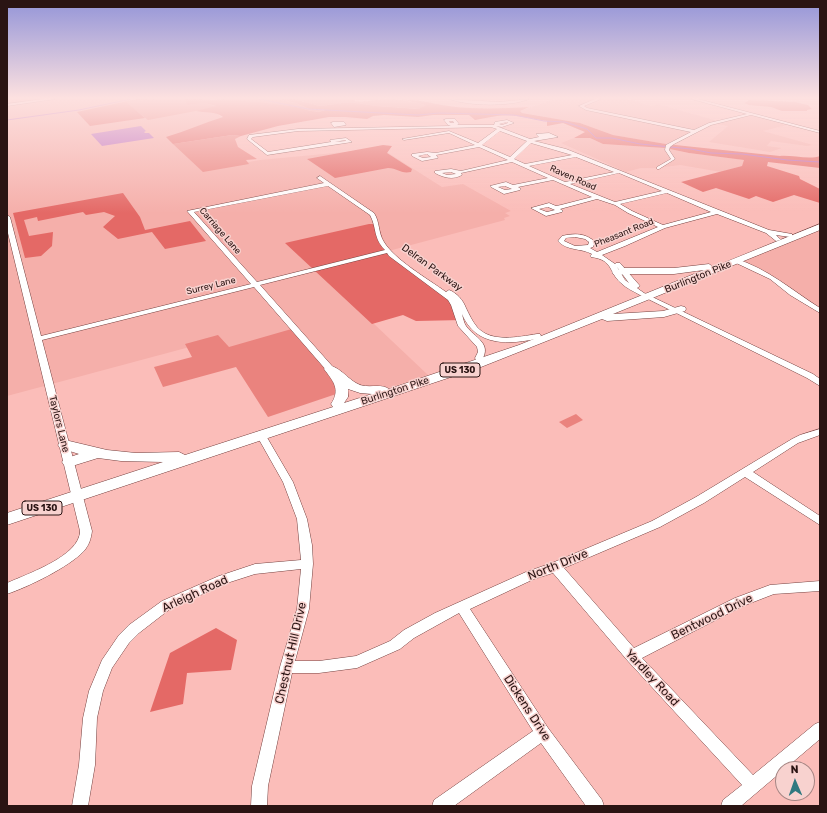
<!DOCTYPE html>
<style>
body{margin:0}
#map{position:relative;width:827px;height:813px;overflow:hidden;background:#fbbdb9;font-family:Rubik,sans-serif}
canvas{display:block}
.frame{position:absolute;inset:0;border:8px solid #2a1413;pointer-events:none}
.north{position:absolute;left:775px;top:761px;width:40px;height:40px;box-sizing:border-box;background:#f8d2cf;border:1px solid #a68684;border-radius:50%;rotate:358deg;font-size:11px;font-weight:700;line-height:16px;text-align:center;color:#2a1413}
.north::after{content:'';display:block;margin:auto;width:14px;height:18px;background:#307980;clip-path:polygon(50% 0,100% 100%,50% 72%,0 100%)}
</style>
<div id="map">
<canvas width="827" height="813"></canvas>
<div class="frame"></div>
<div class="north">N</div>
</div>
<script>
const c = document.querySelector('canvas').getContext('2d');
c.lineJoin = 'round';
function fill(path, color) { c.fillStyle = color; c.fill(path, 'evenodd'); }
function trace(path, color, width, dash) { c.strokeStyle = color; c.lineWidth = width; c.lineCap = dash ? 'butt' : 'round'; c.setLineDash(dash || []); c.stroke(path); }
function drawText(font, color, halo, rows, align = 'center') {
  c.font = font + ' Rubik,sans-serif'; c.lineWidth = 3; c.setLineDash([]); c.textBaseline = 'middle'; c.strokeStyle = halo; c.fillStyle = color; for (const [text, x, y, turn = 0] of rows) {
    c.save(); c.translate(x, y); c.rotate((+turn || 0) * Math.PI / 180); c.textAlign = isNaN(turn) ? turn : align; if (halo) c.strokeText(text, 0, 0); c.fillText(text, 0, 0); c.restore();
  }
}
fill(new Path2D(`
 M7 99H129L137 101 185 99 218 105 203 111 214 112 223 118 172 136 203 170 260 160 355 151 379 147 442 187 463 184 511 211 505 213 510 216 504 218 505 220 317 270 428 375 385 389 374 391 221 350 212 341 7 396Z
 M555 99H628L651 106 658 104 721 122 749 115 787 125 763 131 813 145 807 146 771 141 767 146 782 148 770 152 709 142 728 126 716 124 666 144 613 135 580 123 522 113 520 111Z
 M574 138H590L603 144 665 148 689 153 745 160 742 166 721 172 680 165 657 168H641L626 172 561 143Z
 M820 227V311L772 278 736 261Z`), '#f5afaa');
fill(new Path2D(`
 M155 99H184L187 105 205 103 217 107 148 120 125 102Z
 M219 99H278L296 103 309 109 326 110C313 114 303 108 290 107 267 104 242 104 219 99Z
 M294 99H356L354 101C364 103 373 100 383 99 397 98 412 102 426 105L419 109 377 106 349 102 320 106Z
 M232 135 241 136 235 139 238 147 257 159 246 160 249 164 203 172 173 144Z
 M295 328 348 390 268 417 236 367 163 387 154 367 192 357 185 344 218 335 229 347Z
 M576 414 583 420 567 428 559 422Z`), '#ea837e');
fill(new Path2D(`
 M137 99H155L126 102 145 118 90 126 77 112Z
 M184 99C221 99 259 101 295 107 305 109 315 114 325 110L309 109 296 103 278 99H294L320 106 349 102 377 106 418 109 426 105 399 99C423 99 446 108 470 108 490 109 510 108 529 107L520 111 522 113 580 123 613 135 666 144 780 156C792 155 810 160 820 156V168L768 162 767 166 799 176 800 179 820 189V203L794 195 773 202 756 196 749 199 716 188 703 192 681 182 742 166 744 160 689 153 665 148 603 144 590 138H574L585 132 563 123 547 126V121C532 119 512 113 497 116 489 117 482 119 475 120L469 115H433L418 117 384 115 373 116 367 119 345 117H329L278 126 241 136 232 135 173 144 166 137C186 131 204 123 223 117 215 111 205 113 196 111L216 106 205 103 187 105Z
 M750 100 795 102 808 105 812 109 807 110V111H782L771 107 749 105 744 103Z
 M383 145 392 146 387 153 412 169 411 172C400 174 398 168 388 168L335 178 307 159Z
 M123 193 140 217 145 230 190 221 206 241 165 249 152 232 118 239 103 227 115 216 104 212 86 215 83 212 38 221 37 217 24 220 29 236 53 232 52 246 41 256 25 258 13 213Z
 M369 224H378L384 244 389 250 460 309 462 320 416 321 403 315 372 324 285 243Z
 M216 628 237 640 231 670 187 673 183 704 150 712 170 653Z`), '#e46966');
fill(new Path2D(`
 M141 126 146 131 144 132 145 133H149L154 138 102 146 91 134Z`), '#b767c0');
trace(new Path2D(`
 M259 99 308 109 418 115 439 113 514 115 544 121 565 122 587 129 596 138H612L640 144 691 149 711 153 742 154 787 160 820 162
 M7 120 79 110 131 99`), '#b767c0', 1);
const minor = new Path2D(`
 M43 99H55L7 106V104Z
 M449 99 499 102 529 99C510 107 468 106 449 99Z
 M595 99H601L584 106 587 108 694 130 709 123 747 114 691 99H698L820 131V133L751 115 711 125 674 144 670 147 669 150 675 159 659 169H657V167L671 159 665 150 666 145 691 132 586 110 579 106Z
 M446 119H455L459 124 457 125H494L495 122 507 120 514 123 502 127 496 126 530 139 539 137 536 134 549 133 558 137 534 141 566 149 769 230 792 234V236L790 237 776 235 781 240 776 241 766 233 717 214 665 228 625 246 602 255 615 264 616 263H620L640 286 637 288 644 293 813 374 820 379V386L807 378 640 295C633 291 626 288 621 283 608 272 614 260 591 257L590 256 592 254C581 248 567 251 558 241L562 236C574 233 586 233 595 242L593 247 590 248 597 252 658 227 628 213 615 205 597 199 560 209 563 211 562 212 546 216 531 208 549 203 556 206 561 205 592 197 553 180 518 187 521 189 520 190 504 194 491 187 490 186 506 182 513 185 548 178 512 162 461 173 462 175C453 180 444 178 435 173V171L451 169 461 171 508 160 479 147 436 155 438 158 422 161 412 156V154L427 152 436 153 475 145 449 133 404 140 402 139 449 131 478 143 497 129 491 127 298 131 253 137 251 139 268 152 331 142 330 140 346 138 352 142 267 155 247 139 249 135 298 129 451 126 448 125 444 120ZM449 121H453L454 123H450ZM507 122 508 123 502 125 499 124ZM500 131 527 141 510 157 482 145ZM345 140 346 141 335 142ZM531 143 572 155 525 164 514 159ZM427 154 431 157 423 158 418 156ZM576 157 614 172 565 182 529 166ZM451 172 456 174 447 175 442 173ZM619 173 662 191 615 202 570 184ZM505 186 512 189 505 190 498 187ZM667 193 711 212 663 225 632 211 620 204ZM548 207 555 210 547 212 539 209ZM575 237 585 239 589 242 588 245 575 246 564 241 566 238ZM617 267 629 283 625 280Z
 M333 122H344L346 125 334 127 331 123Z
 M320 176 374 213C380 222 378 233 384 242 395 260 428 279 446 292L449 290C457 293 463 300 466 308 469 314 472 321 477 327 491 343 518 337 537 334H540L541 336 540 338C509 345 476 347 462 314 463 318 464 323 466 326 475 338 492 343 482 360H476L475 358 478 352 477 347 458 326 451 305 448 300 389 256 387 253 260 285 333 367 334 369 333 371H327L254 287 42 340 92 531C91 539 89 545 84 551 69 567 28 587 7 594V583C27 574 80 556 80 531L7 229V215L10 217 41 336 251 284 187 211 324 183 317 178ZM328 186 370 215C377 228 373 238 385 250L257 282 194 212Z
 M736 259C767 268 793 291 820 308V313L790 295 770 279 734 262V260Z
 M820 429V435L798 443 753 472 820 516V525L745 477 704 503 660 527 564 568 634 648 735 598 770 585 820 581V591L774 594 743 606 642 658 753 775 815 724 820 722V739L741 806H721L723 800 742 785 627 660 553 573 534 579 470 609 548 728 602 800 604 806H586L541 743 454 806H432L434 800 533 731 459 613 414 638 400 649 357 668 319 673H292L268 786 267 806H251L252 786 280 667 297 609 301 569 255 574 227 583 170 609 139 633 129 643 112 668 103 691 97 718 95 765 88 806H72L79 765 83 718 89 691 102 660 119 635 129 625 162 601 219 576 255 564 301 560 297 519 283 482 257 436 259 434H265L293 482 307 519 312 545 313 564 309 609 295 661H319L356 656 390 641 404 630 435 613 526 572 552 563 652 521 696 497 792 439 800 435Z`);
const highway = new Path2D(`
 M820 224V230L613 314 663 311 681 306 685 307 686 309 685 311 664 317 607 321 602 319 481 367 7 525V513L163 462 121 461 98 458 69 467 64 465 62 462 64 459 79 454 60 448 58 445 60 442 65 440 107 450 136 453 179 452 185 455 333 407 331 404C341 389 333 381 324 369L326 366C338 364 347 379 358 384 367 389 381 383 389 389L519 345 704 270 674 274H624L617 276 612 273 614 271 624 268H674L709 264 713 267ZM348 389 360 393 372 394 344 403 348 397Z`);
trace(minor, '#75413f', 1);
trace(highway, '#75413f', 1);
fill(minor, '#fff');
fill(highway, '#fff');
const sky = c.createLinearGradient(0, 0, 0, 213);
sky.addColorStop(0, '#9495d8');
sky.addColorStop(0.46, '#fde1e0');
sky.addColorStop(1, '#fde1e000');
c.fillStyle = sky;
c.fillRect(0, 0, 827, 213);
drawText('9px', '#2a1413', '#f8d2cf', [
 ["Raven Road",573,178,24],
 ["Carriage Lane",220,231,49],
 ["Pheasant Road",624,233,-22],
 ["Surrey Lane",211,286,-14]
]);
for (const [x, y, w] of [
 [460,370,40],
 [42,508,40]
]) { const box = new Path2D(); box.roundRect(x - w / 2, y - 7, w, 14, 3); c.fillStyle = '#f8d2cf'; c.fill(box); trace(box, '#2a1413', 1); }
drawText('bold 9px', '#2a1413', null, [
 ["US 130",460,370],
 ["US 130",42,508]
]);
drawText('10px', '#2a1413', '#f8d2cf', [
 ["Delran Parkway",432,268,36],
 ["Burlington Pike",698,277,-22],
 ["Burlington Pike",395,391,-18],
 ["Taylors Lane",59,424,76]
]);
drawText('12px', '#2a1413', '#f8d2cf', [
 ["North Drive",558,565,-22],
 ["Arleigh Road",195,594,-25],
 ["Bentwood Drive",712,617,-26],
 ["Chestnut Hill Drive",291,653,-77],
 ["Yardley Road",652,678,47],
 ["Dickens Drive",527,708,57]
]);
</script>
